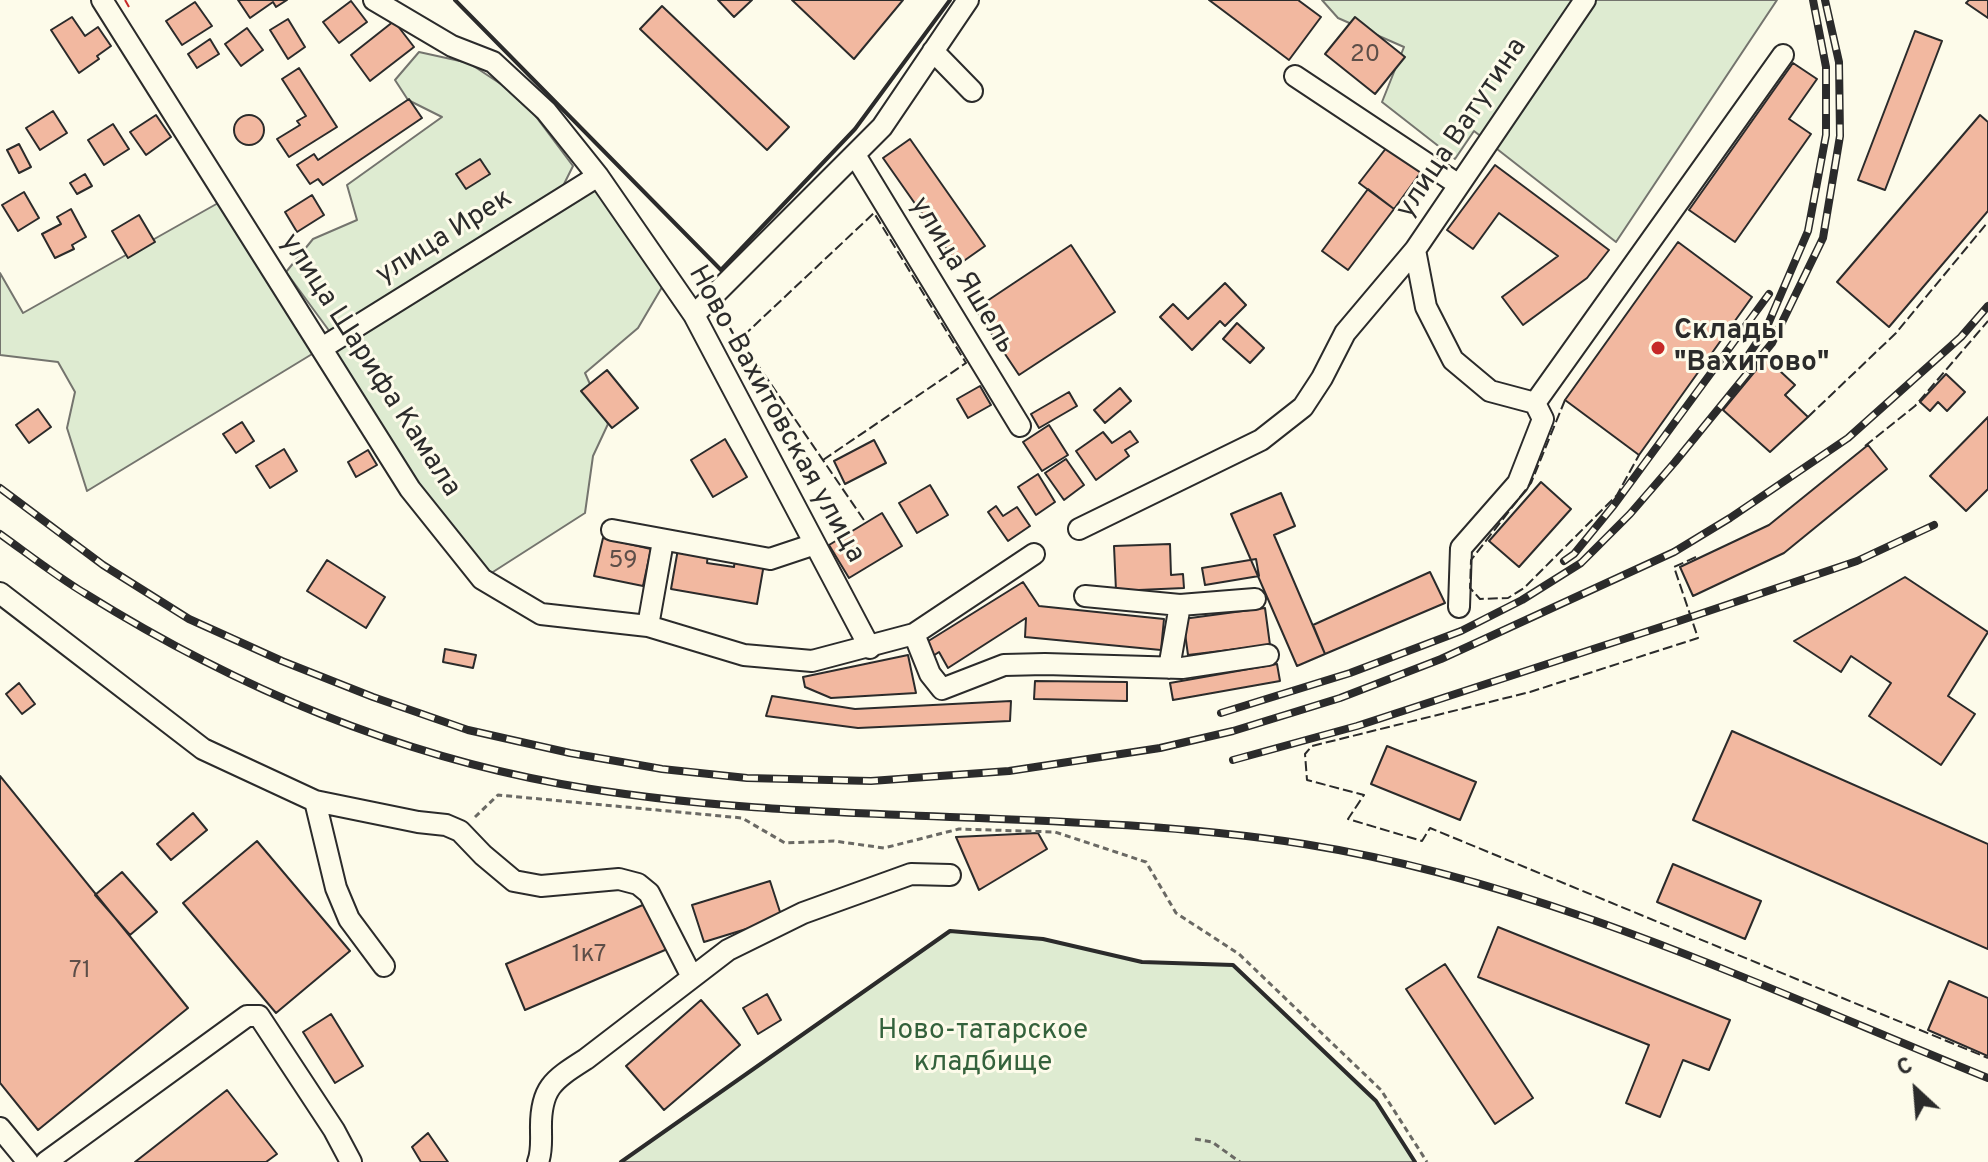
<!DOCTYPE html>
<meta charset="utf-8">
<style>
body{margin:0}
#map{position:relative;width:1988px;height:1162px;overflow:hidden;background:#fdfbea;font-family:Overpass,sans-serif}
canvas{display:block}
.north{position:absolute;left:1876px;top:1050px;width:80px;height:80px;-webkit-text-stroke:6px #fdfbea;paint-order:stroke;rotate:334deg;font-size:22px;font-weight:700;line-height:32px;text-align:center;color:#2b2b2b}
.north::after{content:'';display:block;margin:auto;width:28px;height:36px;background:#2b2b2b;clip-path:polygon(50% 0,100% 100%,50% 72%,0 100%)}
</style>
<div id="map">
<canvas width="1988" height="1162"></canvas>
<div class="north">С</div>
</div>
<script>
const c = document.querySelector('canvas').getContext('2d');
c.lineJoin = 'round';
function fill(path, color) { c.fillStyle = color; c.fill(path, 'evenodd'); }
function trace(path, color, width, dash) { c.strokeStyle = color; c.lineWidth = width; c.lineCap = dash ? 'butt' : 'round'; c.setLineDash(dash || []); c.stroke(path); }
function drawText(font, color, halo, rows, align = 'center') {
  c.font = font + ' Overpass,sans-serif'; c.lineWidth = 6; c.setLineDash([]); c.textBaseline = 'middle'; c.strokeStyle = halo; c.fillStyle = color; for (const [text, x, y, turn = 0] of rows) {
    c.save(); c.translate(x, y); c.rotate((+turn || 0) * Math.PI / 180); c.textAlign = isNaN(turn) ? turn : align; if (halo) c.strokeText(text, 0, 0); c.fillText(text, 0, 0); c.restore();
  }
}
const green = new Path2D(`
 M1322 0H1777L1616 242 1474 131 1455 159 1382 102 1404 47 1338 18Z
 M419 52 469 63 522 98 573 166 561 190 330 332 286 272 313 239 357 220 347 185 442 117 408 100 395 80Z
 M598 176 668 277 638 328 585 373 608 424 593 456 585 513 482 579 322 348 87 491 67 428 75 392 58 362 0 355V273L23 313 227 198 322 347Z
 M950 931 1044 939 1142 962 1233 965 1376 1101 1415 1162H621Z`);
fill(green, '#deebd1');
trace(green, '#74746e', 2);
const building = new Path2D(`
 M238 0H287L276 7 273 2 250 18Z
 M718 0H752L734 17Z
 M792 0H903L854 59Z
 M1209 0H1298L1321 17 1289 60Z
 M1969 0H1988V18L1966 3Z
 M351 1 367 22 339 43 323 22Z
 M195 2 212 26 182 45 166 21Z
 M662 6 789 127 767 150 640 29Z
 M72 17 85 36 98 27 111 46 97 56 99 59 79 73 51 30Z
 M1355 17 1405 57 1375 94 1325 54Z
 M288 19 305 47 288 59 270 30Z
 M394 21 414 47 370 81 351 55Z
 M247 28 263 50 241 66 225 44Z
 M1915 31 1942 41 1885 190 1858 180Z
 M210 39 219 54 197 68 188 54Z
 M1793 63 1817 79 1789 119 1811 134 1735 242 1689 210Z
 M299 68 337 127 289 157 277 139 300 125 297 121 306 116 282 79Z
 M409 99 422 118 323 185 318 179 310 184 297 165 314 154 318 160Z
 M53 111 67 133 40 150 26 128Z
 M234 130a15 15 0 1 1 30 0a15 15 0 1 1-30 0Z
 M156 115 171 137 146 155 130 132Z
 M1980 115 1988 122V211L1889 327 1837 282Z
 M113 124 129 149 104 165 88 140Z
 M910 139 985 246 958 265 883 158Z
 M19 144 31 167 19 173 7 150Z
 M1387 147 1421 172 1394 209 1359 183Z
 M480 159 490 174 466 189 456 174Z
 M1495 165 1609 250 1587 278 1523 325 1502 297 1558 256 1499 213 1473 249 1447 230Z
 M85 174 92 186 77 194 70 183Z
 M1368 189 1394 209 1348 270 1322 251Z
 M24 192 39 218 18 231 2 205Z
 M312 195 324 215 297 232 285 212Z
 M71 209 86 237 72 245 74 249 55 258 42 234 61 224 57 217Z
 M139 215 155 242 128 258 112 231Z
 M1678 242 1752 297 1639 455 1565 400Z
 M1071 245 1115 312 1019 375 975 309Z
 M1225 283 1246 305 1225 326 1220 321 1192 350 1160 317 1173 304 1188 319Z
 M1237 323 1264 348 1250 363 1223 339Z
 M1766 358 1795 385 1785 395 1808 417 1770 452 1723 410Z
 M607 370 638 408 612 428 581 391Z
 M1946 374 1965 392 1947 411 1938 402 1930 411 1920 402Z
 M980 386 991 405 968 418 957 399Z
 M1120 388 1131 401 1105 423 1094 410Z
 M1069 392 1077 406 1039 428 1031 414Z
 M38 409 51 427 29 443 16 425Z
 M1988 417V489L1966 511 1930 476Z
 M242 422 254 441 236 453 223 434Z
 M1049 425 1068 455 1042 471 1023 442Z
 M1130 431 1138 442 1125 450 1129 456 1096 480 1076 451 1103 432 1112 443Z
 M725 439 747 477 713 497 691 460Z
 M874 440 886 463 845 484 834 461Z
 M1868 445 1887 469 1784 553 1693 596 1680 567 1769 525Z
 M284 449 297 471 270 488 256 466Z
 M368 450 377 465 356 477 348 462Z
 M1066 459 1084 485 1064 500 1045 473Z
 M1038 474 1055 502 1036 515 1018 487Z
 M1541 482 1571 509 1519 567 1489 541Z
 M930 485 948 515 917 533 899 503Z
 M1281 493 1295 526 1274 535 1325 654 1297 666 1231 514Z
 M996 506 1003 516 1017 507 1030 526 1008 541 988 512Z
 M882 513 902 546 849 578 829 545Z
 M603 538 651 549 643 586 594 576Z
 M1170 544 1171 575 1183 574 1184 588 1116 591 1114 546Z
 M678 549 708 554 707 563 734 567 735 559 764 564 757 604 671 589Z
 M1256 559 1259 576 1205 585 1202 568Z
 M327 560 385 597 366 628 307 591Z
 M1430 572 1445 603 1325 654 1313 625Z
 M1905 577 1988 632 1948 696 1975 714 1941 765 1869 716 1891 683 1851 656 1841 672 1794 641Z
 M1023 582 1039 606 1164 619 1161 650 1025 637 1026 618 948 668 939 652 930 658 922 645Z
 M1265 608 1270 645 1188 655 1183 619Z
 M445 649 476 655 473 668 443 662Z
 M908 655 916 693 831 698 805 687 803 677Z
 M1277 664 1280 681 1173 700 1170 683Z
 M1035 681 1127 682V701L1034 699Z
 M19 683 35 704 22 714 6 694Z
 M772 696 855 709 1011 701 1010 721 858 728 766 716Z
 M1732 731 1988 844V949L1693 820Z
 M1387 746 1476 782 1460 820 1371 784Z
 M0 776 188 1008 38 1130 0 1083Z
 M193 813 207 830 171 860 157 844Z
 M1038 833 1047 849 979 890 956 837Z
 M257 841 350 951 276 1013 183 903Z
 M1673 864 1761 901 1745 939 1657 902Z
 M122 872 157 912 130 935 95 895Z
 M770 881 782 918 704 942 692 905Z
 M652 901 672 947 525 1010 506 964Z
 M1498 927 1730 1020 1709 1070 1683 1060 1660 1117 1626 1103 1649 1045 1478 977Z
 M1445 964 1533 1098 1495 1124 1406 989Z
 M1949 981 1988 998V1056L1928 1030Z
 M767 994 781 1020 758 1034 743 1008Z
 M701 1000 740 1045 664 1110 626 1066Z
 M331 1014 363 1066 335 1083 303 1032Z
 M227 1090 277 1154 266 1162H135Z
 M428 1133 448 1162H421L412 1147Z`);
fill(building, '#f2b8a0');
trace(building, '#2b2b2b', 2);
const minor = new Path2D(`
 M102 0 410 489 482 579 541 614 648 626 744 655 812 661 914 634 1034 554
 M374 0 452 46 493 62 546 111 598 176 694 315 870 648
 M933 51 972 91
 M1295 76 1459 185
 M855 155 1020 426
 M1415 250 1426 307 1453 360 1490 391 1535 403
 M694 315 882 127 968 0
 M322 348 598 176
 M1535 403 1783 55
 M1079 529 1261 440 1303 407 1322 378 1345 333 1415 250 1585 0
 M612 530 770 559 815 544
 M0 593 203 749 315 801 418 822 446 825 460 831 483 855 514 881 541 886 619 879 638 884 649 893 692 977
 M1085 596 1180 605 1255 599
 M1459 607 1461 548 1518 483 1543 419 1535 403
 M648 626 663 541
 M914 634 930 674 942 689 1004 665 1045 664 1182 668 1268 655
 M1169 668 1180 605
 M315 801 336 888 349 919 384 966
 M0 1128 28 1162
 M46 1162 247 1016H259L334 1130 351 1162
 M538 1162C542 1152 541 1141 541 1130 540 1088 553 1080 586 1059L728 950 803 913 911 874 950 875`);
trace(minor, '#2b2b2b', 24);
trace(new Path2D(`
 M475 817 498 795 742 818 785 843 834 841 884 848 959 829 1055 832 1146 862 1176 913 1239 954 1381 1090 1427 1162
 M1195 1139 1212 1142 1240 1162`), '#6a6964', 3, [6, 4]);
trace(minor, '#fdfbea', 20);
const rail = new Path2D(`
 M1741 366 1766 329 1808 231 1826 135V67L1813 0
 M0 488 103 565 189 619 282 661 373 697 468 730 570 753 662 769 747 778 871 781 1009 771 1160 748 1233 731 1340 698 1441 659 1674 552 1730 518 1848 438 1961 337 1988 306
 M0 534C28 554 56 576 86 594 232 685 391 753 561 784 806 828 1058 806 1304 844 1543 882 1765 988 1988 1078
 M1564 561 1574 554 1614 505 1769 294
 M1221 713 1350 673 1461 631 1522 600 1581 563 1630 514 1675 462 1772 343 1823 238 1840 136 1839 62 1825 0
 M1233 760 1357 726 1676 622 1857 561 1934 525`);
trace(rail, '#2b2b2b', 8);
trace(rail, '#fdfbea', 5, [15]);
trace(new Path2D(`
 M1565 400 1531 483 1471 560 1470 588 1480 599 1508 598 1524 588 1617 495 1639 455
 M1808 417 1896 333 1988 222
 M1865 446 1915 406 1988 321
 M823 460 966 363 874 213 740 339 866 523
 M1696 557 1674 567 1698 638 1530 692 1312 746 1305 754 1307 780 1364 795 1348 819 1422 841 1430 828 1988 1058`), '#2b2b2b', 2, [10, 4]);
trace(new Path2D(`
 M455 0 721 270 855 129 950 0
 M621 1162 950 931 1043 939 1142 962 1233 965 1376 1101 1415 1162`), '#2b2b2b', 4);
trace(new Path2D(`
 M125 0 129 7`), '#c62828', 2, [28, 6, 4, 6]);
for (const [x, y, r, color] of [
 [1658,348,8,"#c62828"]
]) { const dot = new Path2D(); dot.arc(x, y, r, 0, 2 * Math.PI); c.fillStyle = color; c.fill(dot); trace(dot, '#fdfbea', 3); }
drawText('24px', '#5d4e48', null, [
 ["20",1365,56],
 ["59",623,562],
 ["1к7",589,956],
 ["71",80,972]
]);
drawText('28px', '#2b2b2b', '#fdfbea', [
 ["улица Ватутина",1463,129,-56],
 ["улица Ирек",445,238,-32],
 ["улица Яшель",961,276,59],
 ["улица Шарифа Камала",369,366,57],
 ["Ново-Вахитовская улица",775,415,61]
]);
drawText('bold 28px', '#2b2b2b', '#fdfbea', [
 ["Склады",1674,332],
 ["\"Вахитово\"",1674,364]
], 'left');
drawText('28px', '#34623c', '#fdfbea', [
 ["Ново-татарское",983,1032],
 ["кладбище",983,1064]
]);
</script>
